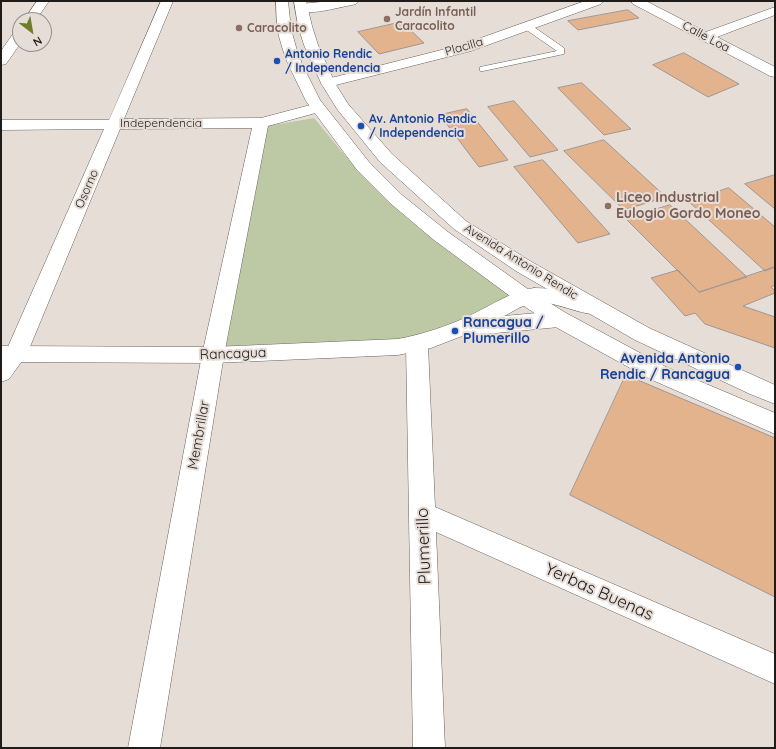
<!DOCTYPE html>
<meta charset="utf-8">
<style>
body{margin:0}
#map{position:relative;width:776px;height:749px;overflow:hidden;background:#e7ddd7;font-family:Quicksand,sans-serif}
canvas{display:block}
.frame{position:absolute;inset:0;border:2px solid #1f1b19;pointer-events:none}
.north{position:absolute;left:12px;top:12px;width:40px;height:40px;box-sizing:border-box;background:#e7ddd7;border:1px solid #978f8b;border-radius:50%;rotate:149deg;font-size:11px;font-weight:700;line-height:16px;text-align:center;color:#1f1b19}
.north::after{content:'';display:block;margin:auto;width:14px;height:18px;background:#707e2c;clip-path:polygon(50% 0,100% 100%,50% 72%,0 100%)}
</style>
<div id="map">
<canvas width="776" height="749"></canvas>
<div class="frame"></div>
<div class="north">N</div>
</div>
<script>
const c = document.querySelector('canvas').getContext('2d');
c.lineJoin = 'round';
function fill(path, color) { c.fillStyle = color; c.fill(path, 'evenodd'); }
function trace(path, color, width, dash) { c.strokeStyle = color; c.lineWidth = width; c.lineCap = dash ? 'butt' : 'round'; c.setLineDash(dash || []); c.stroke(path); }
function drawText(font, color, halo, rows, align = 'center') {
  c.font = font + ' Quicksand,sans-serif'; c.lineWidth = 4; c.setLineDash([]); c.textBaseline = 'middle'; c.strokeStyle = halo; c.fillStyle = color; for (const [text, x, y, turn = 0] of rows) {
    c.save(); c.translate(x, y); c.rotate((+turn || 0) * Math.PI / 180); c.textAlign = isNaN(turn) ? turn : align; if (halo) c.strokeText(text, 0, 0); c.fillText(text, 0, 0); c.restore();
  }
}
fill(new Path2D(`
 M314 118C338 147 361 176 389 202 426 237 469 265 510 295 473 313 437 334 396 339L226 346 268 126Z`), '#bdc9a4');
const building = new Path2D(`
 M628 10 639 18 578 30 568 21Z
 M402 22 424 43 379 54 358 32Z
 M684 53 739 84 708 97 653 65Z
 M582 83 631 129 604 135 558 88Z
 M514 101 558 150 530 157 488 107Z
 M467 109 508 160 479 167 440 115Z
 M604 140 666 197 624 210 564 151Z
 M543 160 610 234 578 243 514 167Z
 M775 175V209L745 184Z
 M729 188 775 227V267L765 271 688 201Z
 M670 205 747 277 699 292 626 219Z
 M775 267V285L771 287 775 291V293L743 306 775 317V348L705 324 695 313 685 316 651 278 678 270 699 292Z
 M626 375 775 438V597L570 495Z`);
fill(building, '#e3b38e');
trace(building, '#9f9690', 1);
const service = new Path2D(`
 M525 25H531L564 48V54L483 71H480V67L557 51 525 29Z`);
const minor = new Path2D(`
 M37 1H49L36 20H24Z
 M161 1H173L124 119 261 118 318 103 323 105 326 108 323 111 268 126 224 355 160 748H128L202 355 252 128 120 129 27 354 9 379 1 382V356L7 349 104 129 1 130V120H109Z
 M331 1H358L356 4 352 5C335 8 314 15 297 11L295 8 297 5 301 4Z
 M631 1H646L706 32 775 7V15L717 37 775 67V77L770 76 633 4Z
 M20 30V44L6 64 1 65V51L15 31Z
 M417 337 425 339 428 345 435 507 775 654V684L436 532 445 748H413L406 345 409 339Z`);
const tertiary = new Path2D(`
 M585 1H603L601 4 471 51 328 87 323 86 321 83 323 80 461 45Z
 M534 288C558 288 580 296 602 303L605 308 602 313C583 319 553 297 529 304 521 306 512 312 504 316L559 311 566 313 569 319 566 325 559 327 475 335 470 333 431 348 398 355 213 363 1 362V346L213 347 398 339C424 334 448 326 471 315 492 305 512 291 534 288Z`);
const secondary = new Path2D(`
 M276 1H288L291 29 296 47 302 64 320 100 369 162 402 195 448 232 532 292 566 313 666 367 775 413V434L650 379 552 325 518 302 434 240 390 203 357 170 306 101 288 64 282 47 277 29Z
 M294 1H306L312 26 318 45 335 83 348 104 392 154 466 221 530 261 649 328 775 385V404L750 394 635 340 516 271 454 229 380 162 337 109 321 83 304 45 298 26Z`);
trace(service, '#69615b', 1);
trace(minor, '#69615b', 1);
trace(tertiary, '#69615b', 1);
trace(secondary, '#69615b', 1);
fill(service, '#fff');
fill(minor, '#fff');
fill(tertiary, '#fff');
fill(secondary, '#fff');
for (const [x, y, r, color] of [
 [387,19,4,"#8d6e63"],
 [239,28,4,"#8d6e63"],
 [277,61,4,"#1a4fb4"],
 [361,126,4,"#1a4fb4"],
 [608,206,4,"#8d6e63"],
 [455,331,4,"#1a4fb4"],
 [738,367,4,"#1a4fb4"]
]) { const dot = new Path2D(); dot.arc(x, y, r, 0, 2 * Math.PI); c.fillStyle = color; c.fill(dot); trace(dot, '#e7ddd7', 1.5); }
drawText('bold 12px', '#785e54', '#e7ddd7', [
 ["Jardín Infantil",395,12],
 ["Caracolito",395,26],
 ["Caracolito",247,28]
], 'left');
drawText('12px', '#1f1b19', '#e7ddd7', [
 ["Calle Loa",706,37,28],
 ["Placilla",464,47,-16],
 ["Independencia",161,123],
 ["Osorno",87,189,-67],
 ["Avenida Antonio Rendic",521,262,32]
]);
drawText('bold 12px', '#164399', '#e7ddd7', [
 ["Antonio Rendic",285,54],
 ["/ Independencia",285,68],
 ["Av. Antonio Rendic",369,119],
 ["/ Independencia",369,133]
], 'left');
drawText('bold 14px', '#785e54', '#e7ddd7', [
 ["Liceo Industrial",616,198],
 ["Eulogio Gordo Moneo",616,214]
], 'left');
drawText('bold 14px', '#164399', '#e7ddd7', [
 ["Rancagua /",463,323],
 ["Plumerillo",463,339],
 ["Avenida Antonio",730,359,"right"],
 ["Rendic / Rancagua",730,375,"right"]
], 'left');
drawText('14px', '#1f1b19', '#e7ddd7', [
 ["Rancagua",233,354,-2],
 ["Membrillar",199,435,-80]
]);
drawText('17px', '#1f1b19', '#e7ddd7', [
 ["Plumerillo",424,546,-92],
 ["Yerbas Buenas",599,592,24]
]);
</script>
